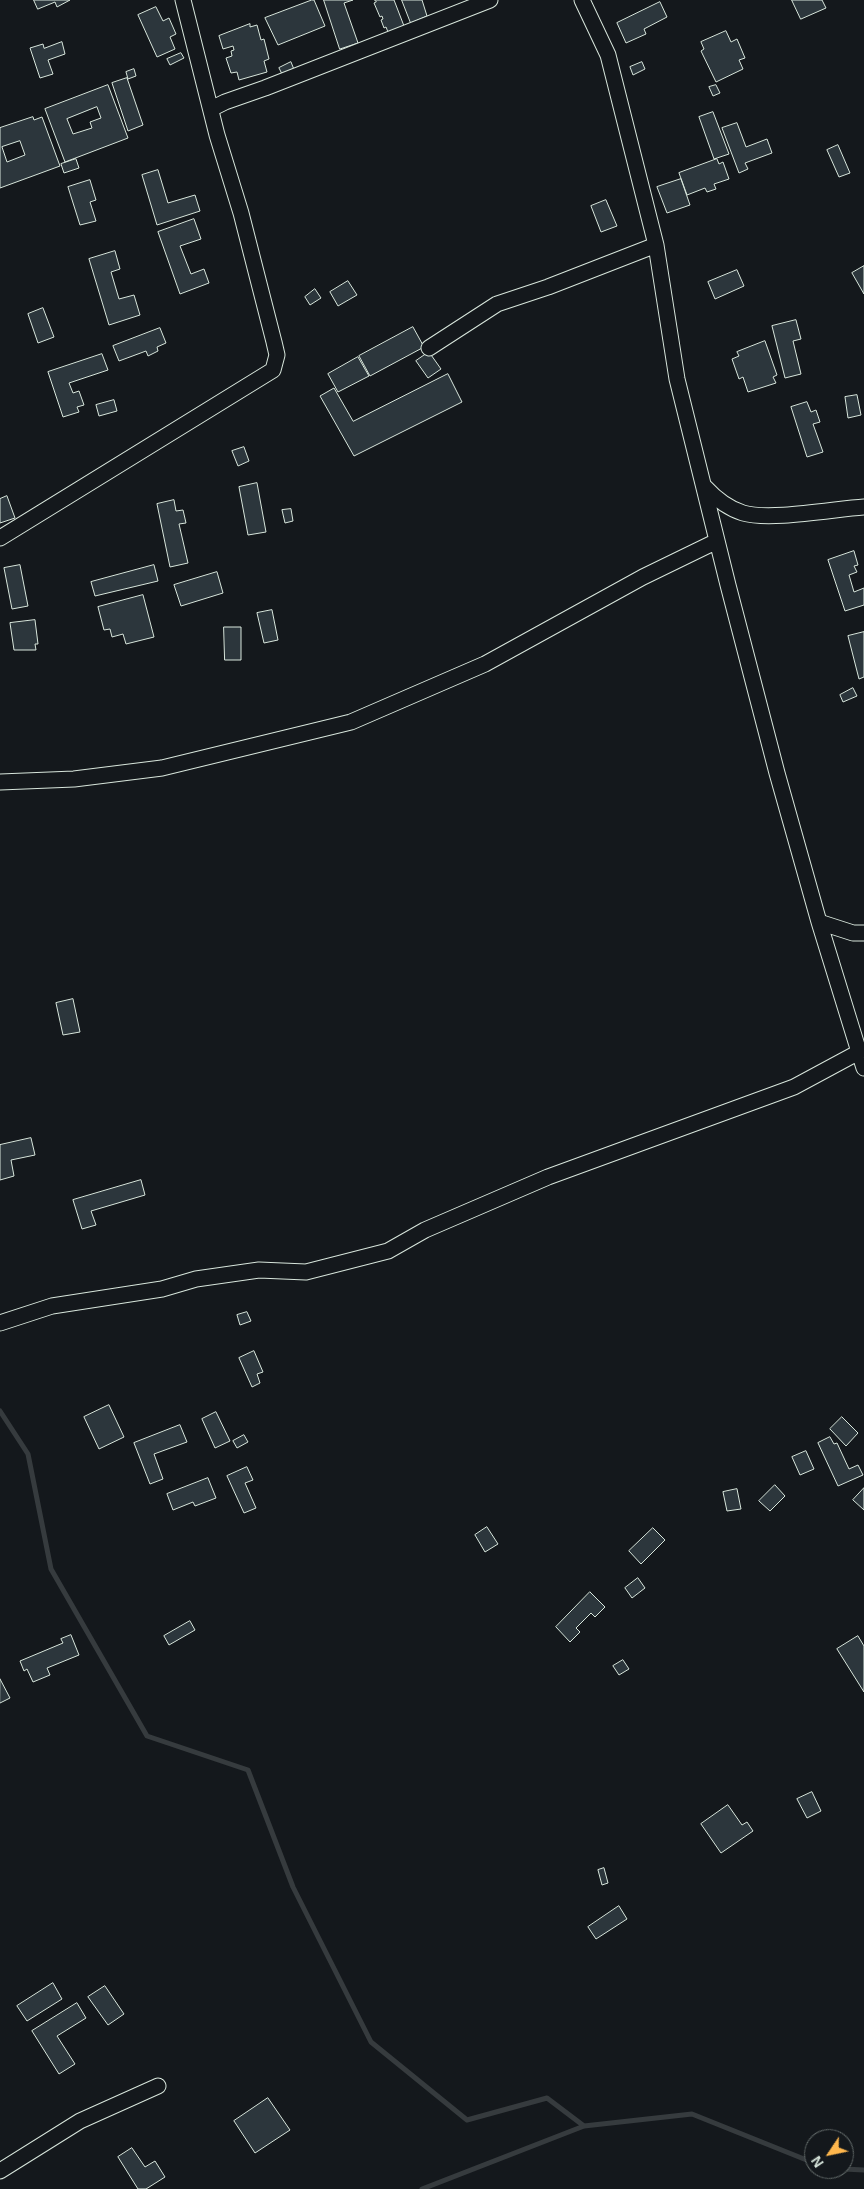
<!DOCTYPE html>
<style>
body{margin:0}
#map{position:relative;width:864px;height:2189px;overflow:hidden;background:#14181c;font-family:Helvetica,sans-serif}
canvas{display:block}
.north{position:absolute;left:804px;top:2129px;width:50px;height:50px;box-sizing:border-box;background:#14181c;border:1px solid #626a69;border-radius:50%;rotate:236deg;font-size:14px;font-weight:700;line-height:20px;text-align:center;color:#d8e6dc}
.north::after{content:'';display:block;margin:auto;width:18px;height:22px;background:#ffb74d;clip-path:polygon(50% 0,100% 100%,50% 72%,0 100%)}
</style>
<div id="map">
<canvas width="864" height="2189"></canvas>
<div class="north">N</div>
</div>
<script>
const c = document.querySelector('canvas').getContext('2d');
c.lineJoin = 'round';
function trace(path, color, width, dash) { c.strokeStyle = color; c.lineWidth = width; c.lineCap = dash ? 'butt' : 'round'; c.setLineDash(dash || []); c.stroke(path); }
function fill(path, color) { c.fillStyle = color; c.fill(path, 'evenodd'); }
trace(new Path2D(`
 M0 1411 28 1454 51 1569 147 1736 248 1770 293 1887 371 2042 467 2120 547 2098 584 2126
 M844 2169 864 2170
 M422 2189 584 2126 692 2114 814 2163`), '#363b3e', 5);
const building = new Path2D(`
 M34 0H70L57 7 55 2 38 9Z
 M312 0H314L325 26 278 45 265 18Z
 M324 0H353L344 3 358 43 340 49Z
 M375 0H394L404 26 388 32 386 27 384 28 381 20 383 19 382 16 380 17 374 3 376 2Z
 M402 0H422L427 16 411 23Z
 M792 0H822L826 8 801 19Z
 M660 2 667 17 644 29 646 34 626 43 617 23Z
 M156 7 163 21 169 18 176 34 170 37 175 49 157 57 138 15Z
 M250 24V27L257 25 261 40 264 39 269 59 264 61 267 72 239 80 237 72 231 73 226 58 232 56 231 51 234 50 233 46 223 49 219 36Z
 M726 31 731 42 737 39 745 58 739 60 743 69 716 82 701 51 704 49 701 42Z
 M62 42 65 54 48 60 53 74 40 78 30 48 43 44 44 48Z
 M181 53 184 58 170 65 167 59Z
 M291 62 295 72 283 76 279 68Z
 M642 62 645 69 633 75 630 67Z
 M134 69 136 76 128 79 126 72Z
 M127 78 143 125 128 131 112 83Z
 M108 85 128 138 65 162 45 109ZM97 107 101 118 90 122 92 128 73 134 67 119Z
 M716 85 720 93 713 96 709 87Z
 M713 112 729 154 714 159 699 117Z
 M33 117 34 120 42 117 60 166 0 188V128ZM20 141 25 155 7 162 2 147Z
 M737 123 746 147 767 139 772 153 745 163 748 169 739 173 722 128Z
 M838 145 850 173 839 177 827 150Z
 M76 159 79 168 64 173 61 164Z
 M717 159 719 164 723 162 729 179 714 184 716 189 707 192 705 188 687 195 679 173Z
 M158 170 168 203 195 195 200 211 157 225 142 175Z
 M681 179 690 205 667 213 657 187Z
 M90 180 96 200 90 202 96 221 80 225 68 187Z
 M606 200 617 226 601 232 591 206Z
 M194 219 201 239 180 246 191 274 204 269 209 283 180 294 158 232Z
 M115 251 120 269 111 272 119 299 134 295 140 315 109 325 89 259Z
 M864 266V294L852 273Z
 M737 270 744 286 715 299 708 282Z
 M348 281 357 295 338 306 330 292Z
 M315 289 321 298 310 305 305 297Z
 M43 308 54 337 38 343 28 314Z
 M796 320 801 339 793 341 801 374 785 378 772 326Z
 M413 327 424 347 370 376 359 356Z
 M160 328 166 343 157 347 158 351 148 356 146 351 119 361 113 346Z
 M765 341 777 375 773 377 776 383 748 392 743 377 739 379 732 359 739 356 737 352Z
 M429 352 441 369 428 378 416 361Z
 M102 354 108 370 69 383 73 393 79 391 84 405 77 407 79 412 63 417 48 372Z
 M358 357 369 376 338 392 328 374Z
 M448 374 462 402 354 456 320 396 334 388 353 421Z
 M857 395 861 415 848 418 845 397Z
 M114 400 117 411 99 416 96 405Z
 M807 402 811 412 816 410 820 422 813 424 823 452 807 457 791 407Z
 M244 447 249 461 238 466 232 451Z
 M257 483 266 532 248 535 239 487Z
 M7 496 15 518 0 523V499Z
 M174 500 176 511 183 510 186 523 179 524 188 563 170 567 157 504Z
 M291 509 293 521 285 523 282 510Z
 M854 551 858 565 854 566 857 572 849 575 854 592 864 588V605L845 611 828 560Z
 M20 565 28 606 12 609 4 568Z
 M154 565 158 581 95 596 91 582Z
 M217 572 223 593 181 606 174 585Z
 M143 595 154 637 126 644 123 634 112 637 110 629 104 630 98 607Z
 M272 610 278 640 264 643 257 613Z
 M35 620 38 644H35L36 650H14L10 623Z
 M224 627H241V660H225Z
 M864 632V677L859 679 848 636Z
 M853 688 857 696 843 702 840 695Z
 M73 999 80 1032 63 1035 56 1003Z
 M31 1138 35 1155 11 1160 14 1176 0 1180V1145Z
 M141 1180 145 1195 91 1211 96 1225 82 1229 73 1200Z
 M247 1312 251 1321 240 1325 237 1315Z
 M254 1351 263 1372 257 1374 260 1383 252 1387 239 1358Z
 M109 1405 124 1437 99 1449 84 1417Z
 M216 1412 230 1441 215 1448 202 1419Z
 M842 1417 858 1433 846 1446 830 1429Z
 M180 1425 187 1442 154 1454 163 1479 150 1484 134 1443Z
 M244 1435 248 1442 237 1448 233 1441Z
 M830 1437 834 1444 837 1443 849 1469 858 1465 863 1475 838 1486 818 1443Z
 M806 1451 814 1469 800 1475 792 1457Z
 M247 1467 253 1480 245 1483 256 1508 244 1513 227 1476Z
 M208 1478 216 1498 195 1506 193 1502 173 1510 167 1494Z
 M775 1485 785 1496 770 1511 759 1501Z
 M864 1488V1510L853 1500Z
 M737 1489 741 1509 727 1511 723 1492Z
 M487 1527 498 1544 485 1552 475 1535Z
 M653 1528 665 1540 641 1564 629 1551Z
 M638 1578 645 1588 632 1598 625 1588Z
 M590 1592 605 1607 595 1617 591 1613 576 1628 580 1632 570 1642 556 1627Z
 M190 1621 195 1630 169 1645 164 1636Z
 M71 1635 79 1655 47 1668 50 1675 33 1682 27 1669 24 1671 20 1661 63 1643 61 1639Z
 M858 1636 864 1646V1692L837 1649Z
 M623 1660 629 1669 619 1675 613 1666Z
 M0 1679 10 1698 0 1703Z
 M812 1792 821 1811 807 1818 797 1799Z
 M728 1805 742 1825 747 1822 753 1831 721 1853 701 1824Z
 M604 1868 608 1883 602 1885 598 1870Z
 M619 1906 627 1919 596 1939 588 1927Z
 M53 1983 62 1999 27 2021 17 2006Z
 M105 1986 124 2014 108 2025 88 1997Z
 M77 2003 86 2018 57 2036 75 2064 59 2074 32 2031Z
 M268 2098 290 2130 255 2153 234 2121Z
 M132 2148 145 2167 155 2161 165 2177 146 2189H138L118 2157Z`);
fill(building, '#2c363c');
trace(building, '#d8e6dc', 1);
const street = new Path2D(`
 M582 0 608 55 656 245 677 379 728 585 777 773 819 922 864 1068
 M211 109 225 102 265 88 490 0
 M429 348 497 304 548 287 656 245
 M705 487C716 499 727 508 743 513 770 521 834 509 864 507
 M0 538 273 370 277 355 274 342 241 213 217 135 183 0
 M0 782 74 779 162 768 351 722 485 664 643 577 717 541
 M819 922 853 933H864
 M0 1323 52 1306 162 1289 196 1279 259 1270 306 1272 388 1251 425 1230 548 1177 794 1087 859 1052
 M0 2171 80 2121 158 2086`);
trace(street, '#d8e6dc', 17);
trace(street, '#14181c', 15);
</script>
